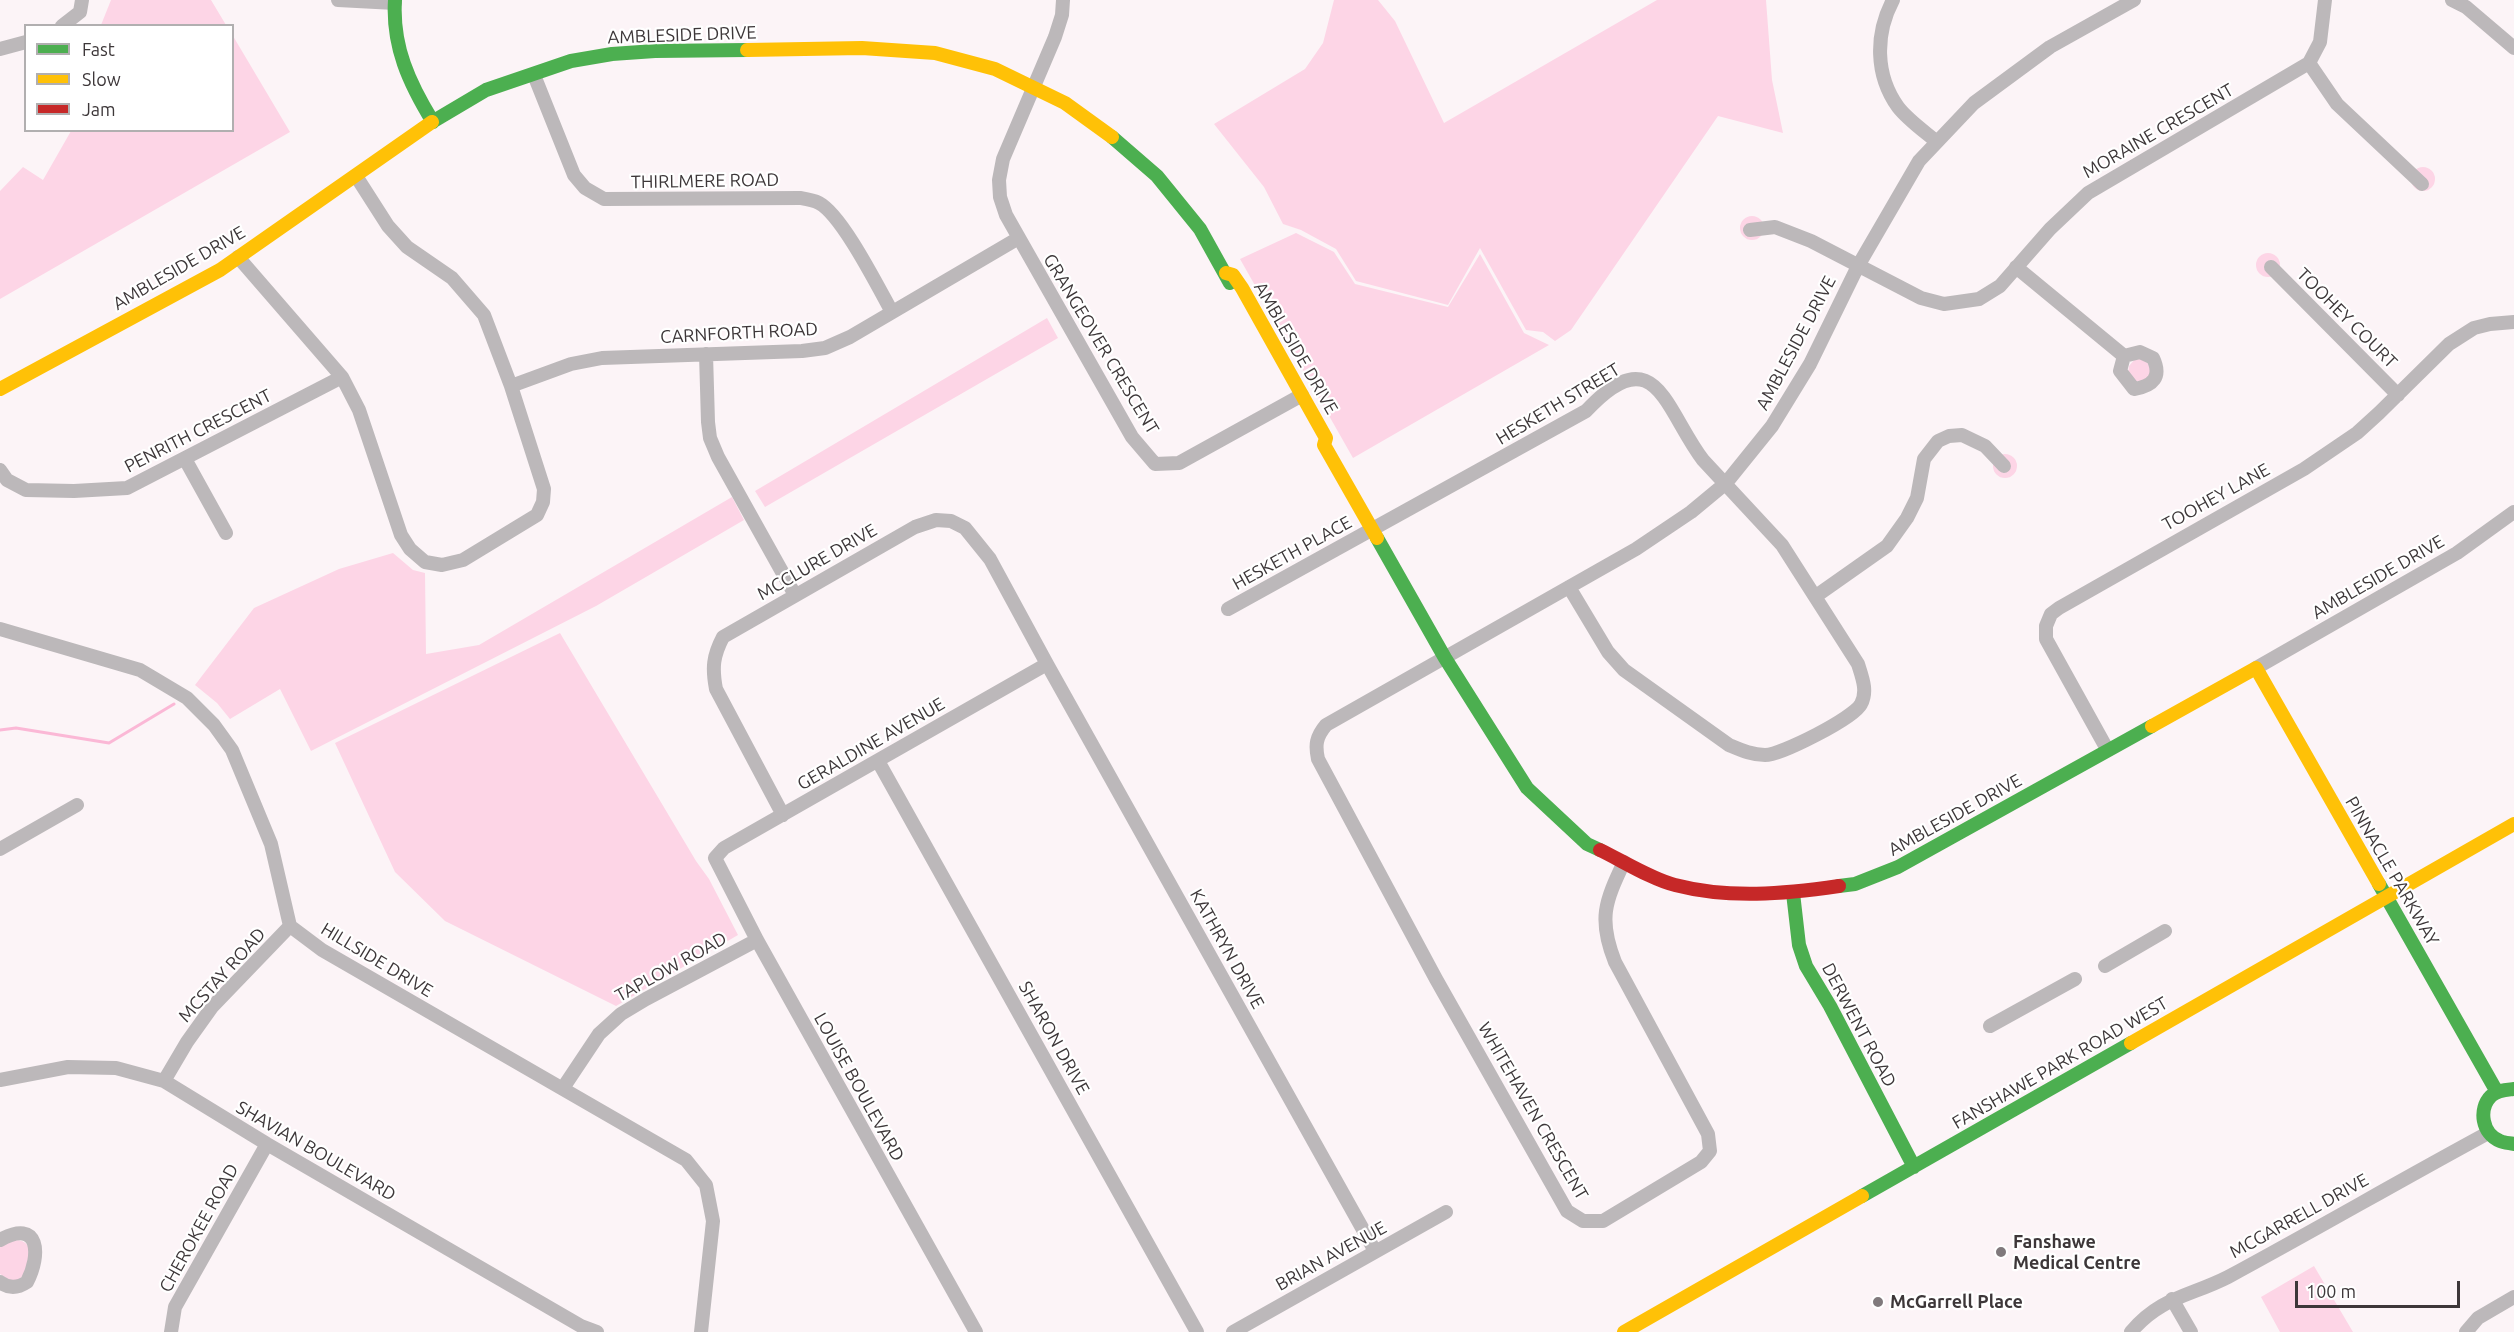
<!DOCTYPE html>
<style>
body{margin:0}
#map{position:relative;width:2514px;height:1332px;overflow:hidden;background:#fcf4f7;font-family:Ubuntu,sans-serif}
canvas{display:block}
.legend{position:absolute;left:24px;top:24px;width:210px;height:108px;box-sizing:border-box;background:#fff;border:2px solid #b1afb0;margin:0;padding:8px 10px;list-style:none;font-size:18px;color:#3d3739}
.legend li{display:flex;align-items:center;gap:12px;height:30px}
.legend b{width:30px;border:2px solid #b1afb0}
.scale{position:absolute;left:2295px;top:1281px;width:165px;height:27px;box-sizing:border-box;border:3px solid #3d3739;border-top:0;padding-left:8px;font-size:18px;line-height:21px;white-space:nowrap;color:#3d3739;-webkit-text-stroke:4px #fff;paint-order:stroke}
</style>
<div id="map">
<canvas width="2514" height="1332"></canvas>
<ul class="legend">
<li><b style="height:8px;background:#4caf50"></b>Fast</li>
<li><b style="height:8px;background:#ffc107"></b>Slow</li>
<li><b style="height:8px;background:#c62828"></b>Jam</li>
</ul>
<div class="scale">100 m</div>
</div>
<script>
const ctx = document.querySelector('canvas').getContext('2d');
ctx.lineJoin = 'round';
function fill(path, color) {
  ctx.fillStyle = color;
  ctx.fill(path, 'evenodd');
}
function stroke(path, color, width, dash) {
  ctx.strokeStyle = color;
  ctx.lineWidth = width;
  ctx.lineCap = dash ? 'butt' : 'round';
  ctx.setLineDash(dash || []);
  ctx.stroke(path);
}
function drawText(font, color, halo, rows, align = 'center') {
  ctx.font = font + ' Ubuntu,sans-serif';
  ctx.lineWidth = 4.5;
  ctx.setLineDash([]);
  ctx.textBaseline = 'middle';
  ctx.strokeStyle = halo;
  ctx.fillStyle = color;
  for (const [text, x, y, turn = 0] of rows) {
    ctx.save();
    ctx.translate(x, y);
    ctx.rotate((+turn || 0) * Math.PI / 180);
    ctx.textAlign = isNaN(turn) ? turn : align;
    if (halo) ctx.strokeText(text, 0, 0);
    ctx.fillText(text, 0, 0);
    ctx.restore();
  }
}
const green = new Path2D(`
 M 111,0 L 211,0 L 226,25 L 101,25 Z
 M 1334,0 L 1378,0 L 1395,21 L 1444,123 L 1657,0 L 1766,0 L 1772,80 L 1783,133 L 1718,116 L 1571,330 L 1555,341 L 1543,332 L 1526,330 L 1480,248 L 1448,305 L 1356,281 L 1336,249 L 1301,230 L 1283,224 L 1264,187 L 1214,124 L 1305,69 L 1323,43 Z
 M 233,36 L 290,132 L 0,299 L 0,191 L 23,167 L 43,180 L 71,131 L 232,130 Z
 M2411 179a12 12 0 1 1 24 0a12 12 0 1 1-24 0Z
 M1740 228a12 12 0 1 1 24 0a12 12 0 1 1-24 0Z
 M 1296,233 L 1334,252 L 1355,284 L 1448,307 L 1480,254 L 1524,333 L 1549,345 L 1353,458 L 1240,259 Z
 M2256 265a12 12 0 1 1 24 0a12 12 0 1 1-24 0Z
 M 1047,318 L 1058,338 L 765,507 L 755,491 Z
 M 2146,358 L 2152,375 L 2145,382 L 2134,381 L 2128,374 L 2129,366 L 2135,359 Z
 M1993 466a12 12 0 1 1 24 0a12 12 0 1 1-24 0Z
 M 732,497 L 744,520 L 596,606 L 311,751 L 280,689 L 230,719 L 217,703 L 195,685 L 254,608 L 339,569 L 393,553 L 413,570 L 425,573 L 426,654 L 479,645 Z
 M 560,633 L 696,861 L 709,879 L 738,935 L 616,1006 L 445,921 L 395,872 L 335,743 Z
 M 11,1240 C 23,1240 26,1241 31,1252 C 27,1267 27,1278 12,1282 L 0,1274 L 0,1247 Z
 M 2314,1266 L 2353,1332 L 2280,1332 L 2261,1297 Z`);
const stream = new Path2D(`
 M 0,730 L 16,728 L 109,743 L 174,704`);
const street = new Path2D(`
 M 338,0 L 395,3
 M 1063,0 L 1062,15 L 1055,37 L 1003,159 L 999,180 L 1000,197 L 1006,215 L 1132,437 L 1155,464 L 1179,463 L 1302,395
 M 1893,0 C 1875,34 1875,75 1898,107 C 1908,120 1924,131 1937,142
 M 2452,0 L 2466,7 L 2514,48
 M 62,26 L 80,12 L 82,0
 M 0,49 L 26,42
 M 2309,63 L 2337,104 L 2422,184
 M 534,75 L 574,175 L 585,188 L 604,199 L 800,198 C 806,199 813,200 819,203 C 842,215 878,287 892,312
 M 1750,230 L 1775,227 L 1811,241 L 1921,298 L 1944,304 L 1979,299 L 2000,286 L 2050,229 L 2088,193 L 2309,63 L 2320,42 L 2325,0
 M 238,257 L 342,377 L 359,410 L 401,535 L 410,549 L 425,562 L 442,565 L 463,560 L 537,515 L 543,502 L 544,489 L 511,386 L 484,315 L 452,278 L 407,247 L 388,226 L 356,176
 M 2016,267 L 2124,356 L 2120,371 L 2134,389 C 2153,386 2162,377 2153,358 L 2140,352 L 2124,356
 M 2271,267 L 2398,395
 M 706,354 L 708,422 L 710,438 L 718,457 L 795,595
 M 511,386 L 571,364 L 602,358 L 802,351 L 825,348 L 850,337 L 1017,239
 M 185,459 L 226,533
 M 0,470 L 7,480 L 26,490 L 74,491 L 127,488 L 342,377
 M 1816,596 L 1887,546 L 1907,518 L 1917,498 L 1924,459 L 1938,441 L 1949,436 L 1962,435 L 1985,446 L 2004,466
 M 1228,609 L 1586,411 C 1656,336 1665,410 1703,460 L 1782,545 L 1858,664 C 1862,677 1868,691 1861,704 C 1854,718 1781,755 1765,755 C 1752,755 1741,750 1729,745 L 1624,670 L 1608,652 L 1569,587
 M 0,629 L 140,670 L 187,698 L 214,725 L 232,750 L 271,844 L 290,926 L 322,950 L 686,1160 L 706,1185 L 713,1221 L 701,1332
 M 2256,668 L 2457,553 L 2514,512
 M 2107,749 L 2046,639 L 2046,626 L 2051,614 L 2059,608 L 2304,469 L 2357,433 L 2379,413 L 2449,344 L 2474,328 L 2490,324 L 2514,322
 M 878,761 L 1197,1332
 M 783,815 L 716,689 C 712,668 713,656 723,637 L 915,527 L 936,520 L 951,521 L 965,528 L 990,559 L 1047,664 L 1375,1251
 M 0,849 L 77,805
 M 1624,862 C 1605,902 1598,919 1615,962 L 1708,1134 L 1710,1151 L 1701,1162 L 1603,1221 L 1583,1221 L 1567,1211 L 1436,979 L 1318,759 C 1315,745 1316,737 1326,725 L 1636,549 L 1691,512 L 1726,483 L 1772,426 L 1810,364 L 1858,266 L 1919,161 L 1974,103 L 2050,47 L 2134,0
 M 2105,966 L 2165,931
 M 1990,1026 L 2075,979
 M 0,1080 L 68,1067 L 116,1068 L 164,1081 L 267,1144 L 581,1326 L 597,1332
 M 164,1081 L 187,1042 L 212,1007 L 290,926
 M 563,1088 L 599,1034 L 621,1014 L 646,999 L 757,940
 M 0,1240 C 40,1218 41,1255 27,1282 C 18,1288 9,1289 0,1282
 M 2172,1299 L 2191,1332
 M 171,1332 L 175,1307 L 267,1144
 M 976,1332 L 757,940 L 715,858 L 724,848 L 1047,664
 M 1233,1332 L 1446,1212
 M 2131,1332 C 2160,1297 2191,1296 2228,1277 C 2315,1230 2401,1180 2488,1133
 M 2466,1332 L 2478,1318 L 2514,1297`);
const fast = new Path2D(`
 M 395,0 C 392,46 409,83 433,122
 M 432,122 L 486,90 L 571,61 L 612,54 L 655,51 L 747,50
 M 1112,137 L 1157,176 L 1200,229 L 1230,283
 M 1377,538 L 1445,658 L 1527,788 L 1587,844 L 1600,850
 M 2379,884 L 2497,1092
 M 1839,886 L 1855,884 L 1898,867 L 2152,726
 M 1793,893 L 1799,945 L 1806,966 L 1830,1006 L 1914,1167
 M 2514,1089 C 2506,1090 2498,1090 2491,1096 C 2478,1109 2482,1134 2500,1141 C 2504,1143 2510,1143 2514,1144
 M 1862,1196 L 2131,1043`);
const slow = new Path2D(`
 M 747,50 L 862,48 L 935,53 L 995,69 L 1065,103 L 1112,137
 M 1226,273 L 1233,275 L 1242,288 L 1326,438 L 1324,445 L 1377,538
 M 0,389 L 220,270 L 432,122
 M 2152,726 L 2256,668 L 2379,884
 M 2131,1043 L 2514,824
 M 1624,1332 L 1862,1196`);
const jam = new Path2D(`
 M 1600,850 C 1621,860 1653,880 1675,885 C 1729,899 1784,894 1839,886`);
const markers = [
 [2001,1252,6,"#80797c"],
 [1878,1302,6,"#80797c"]
];
const streetNames = [
 ["AMBLESIDE DRIVE",682,35,-2],
 ["MORAINE CRESCENT",2158,131,-30],
 ["THIRLMERE ROAD",705,181,-1],
 ["AMBLESIDE DRIVE",179,268,-30],
 ["TOOHEY COURT",2347,318,45],
 ["CARNFORTH ROAD",739,333,-3],
 ["AMBLESIDE DRIVE",1796,343,-62],
 ["GRANGEOVER CRESCENT",1101,344,59],
 ["AMBLESIDE DRIVE",1296,348,60],
 ["HESKETH STREET",1558,404,-31],
 ["PENRITH CRESCENT",198,431,-27],
 ["TOOHEY LANE",2216,497,-29],
 ["HESKETH PLACE",1292,553,-29],
 ["MCCLURE DRIVE",817,562,-30],
 ["AMBLESIDE DRIVE",2378,577,-30],
 ["GERALDINE AVENUE",871,744,-30],
 ["AMBLESIDE DRIVE",1955,815,-29],
 ["PINNACLE PARKWAY",2392,871,60],
 ["KATHRYN DRIVE",1227,949,61],
 ["HILLSIDE DRIVE",377,960,31],
 ["TAPLOW ROAD",671,967,-29],
 ["MCSTAY ROAD",222,975,-48],
 ["DERWENT ROAD",1859,1025,62],
 ["SHARON DRIVE",1054,1038,61],
 ["FANSHAWE PARK ROAD WEST",2060,1063,-30],
 ["LOUISE BOULEVARD",859,1087,61],
 ["WHITEHAVEN CRESCENT",1533,1111,60],
 ["SHAVIAN BOULEVARD",316,1151,30],
 ["MCGARRELL DRIVE",2299,1216,-29],
 ["CHEROKEE ROAD",199,1228,-61],
 ["BRIAN AVENUE",1331,1256,-29]
];
const poiNames = [
 ["Fanshawe",2013,1242],
 ["Medical Centre",2013,1263],
 ["McGarrell Place",1890,1302]
];
fill(green, '#fdd5e6');
stroke(stream, '#fbb8d6', 3);
stroke(street, '#bcb8ba', 14);
stroke(fast, '#4caf50', 14);
stroke(slow, '#ffc107', 14);
stroke(jam, '#c62828', 14);
for (const [x, y, r, color] of markers) {
  const dot = new Path2D();
  dot.arc(x, y, r, 0, 2 * Math.PI);
  ctx.fillStyle = color;
  ctx.fill(dot);
  stroke(dot, '#fff', 2);
}
drawText('18px', '#3d3739', '#fff', streetNames);
drawText('bold 18px', '#3d3739', '#fff', poiNames, 'left');
</script>
